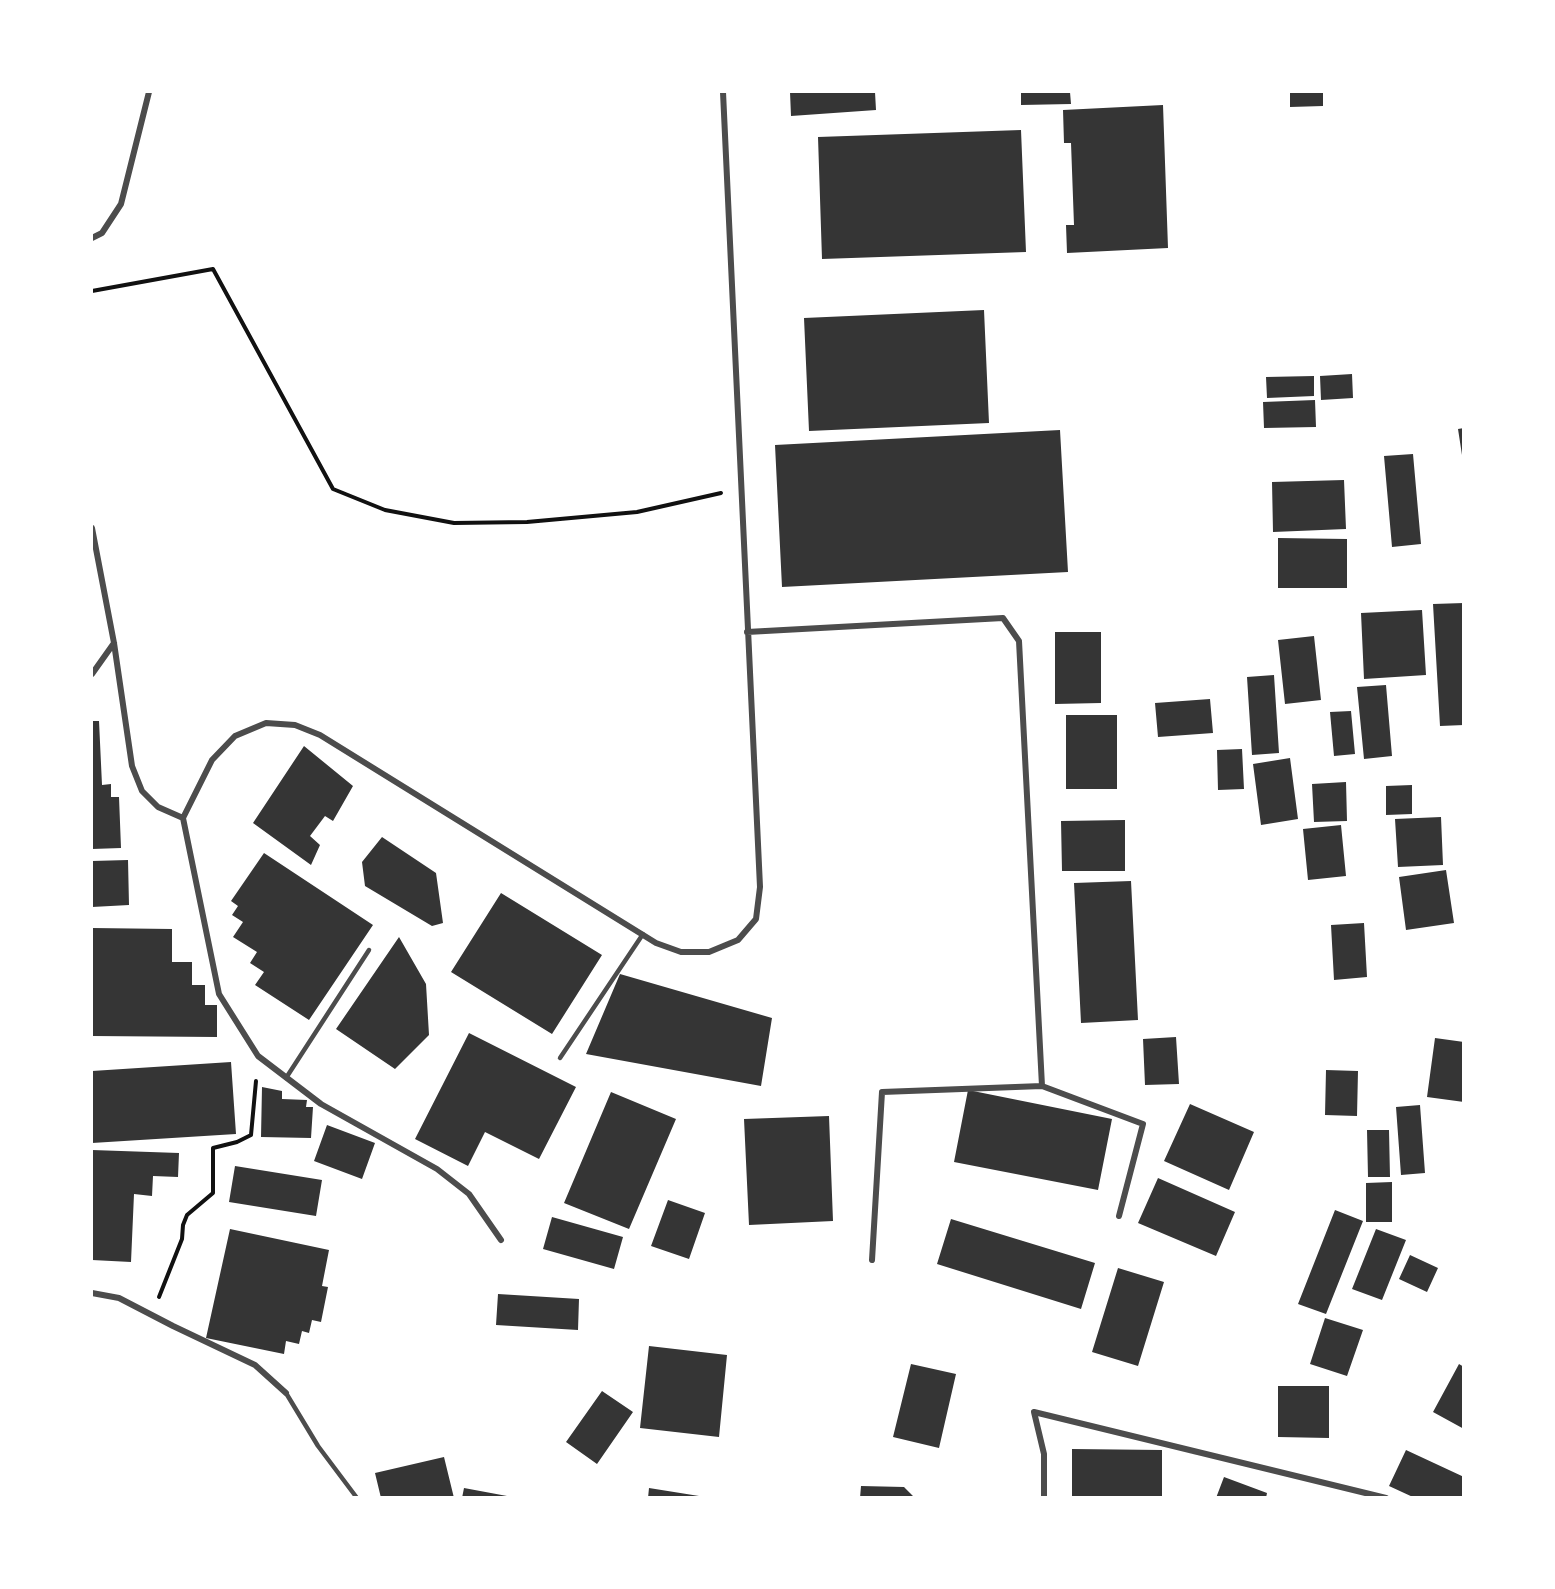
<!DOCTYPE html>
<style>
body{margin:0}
#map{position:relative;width:1555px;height:1589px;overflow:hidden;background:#fff;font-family:Mulish,sans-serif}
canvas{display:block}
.frame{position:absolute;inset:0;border:93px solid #fff;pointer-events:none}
</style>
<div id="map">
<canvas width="1555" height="1589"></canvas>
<div class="frame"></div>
</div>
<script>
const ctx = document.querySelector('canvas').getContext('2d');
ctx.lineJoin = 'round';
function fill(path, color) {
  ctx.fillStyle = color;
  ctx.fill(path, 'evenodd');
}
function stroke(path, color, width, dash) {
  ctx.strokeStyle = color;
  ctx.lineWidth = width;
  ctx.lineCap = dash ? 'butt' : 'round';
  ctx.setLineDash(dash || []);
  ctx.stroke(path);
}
const building = new Path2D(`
 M 790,92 L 875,92 L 876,110 L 791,116 Z
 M 1021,92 L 1070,92 L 1071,104 L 1021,105 Z
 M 1290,92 L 1323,92 L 1323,106 L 1290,107 Z
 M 1163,105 L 1168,248 L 1067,253 L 1066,225 L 1074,225 L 1071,143 L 1064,143 L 1063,110 Z
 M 1021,130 L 1026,252 L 822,259 L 818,137 Z
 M 984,310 L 989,423 L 809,431 L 804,318 Z
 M 1352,374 L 1353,398 L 1321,400 L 1320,376 Z
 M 1314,376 L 1314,396 L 1267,398 L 1266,377 Z
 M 1315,400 L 1316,427 L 1264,428 L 1263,402 Z
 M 1464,428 L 1464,455 L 1462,455 L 1458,429 Z
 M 1060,430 L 1068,572 L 782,587 L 775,445 Z
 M 1413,454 L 1421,544 L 1392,547 L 1384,456 Z
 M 1344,480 L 1346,529 L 1273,532 L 1272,482 Z
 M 1278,538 L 1347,539 L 1347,588 L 1278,588 Z
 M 1464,603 L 1464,725 L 1440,726 L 1433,604 Z
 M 1422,610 L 1426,675 L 1364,679 L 1361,613 Z
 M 1055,632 L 1101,632 L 1101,703 L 1055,704 Z
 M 1314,636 L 1321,700 L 1285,704 L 1278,640 Z
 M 1274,675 L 1279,753 L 1252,755 L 1247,677 Z
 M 1386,685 L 1392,756 L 1364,759 L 1357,687 Z
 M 1210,699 L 1213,733 L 1158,737 L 1155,703 Z
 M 1351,711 L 1355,754 L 1334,756 L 1330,712 Z
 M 1066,715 L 1117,715 L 1117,789 L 1066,789 Z
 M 92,721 L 99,721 L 102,785 L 111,784 L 111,797 L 119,797 L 121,848 L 92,849 Z
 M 304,746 L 353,786 L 333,821 L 325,816 L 310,836 L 320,845 L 311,865 L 253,823 Z
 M 1242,749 L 1244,789 L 1218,790 L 1217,750 Z
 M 1290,758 L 1298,819 L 1261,825 L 1253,764 Z
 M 1346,782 L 1347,821 L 1314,822 L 1312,784 Z
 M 1412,785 L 1412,814 L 1386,815 L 1386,786 Z
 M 1441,817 L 1443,865 L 1398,867 L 1395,819 Z
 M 1125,820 L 1125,871 L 1062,871 L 1061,821 Z
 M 1341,825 L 1346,876 L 1308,880 L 1303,829 Z
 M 382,837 L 436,873 L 443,923 L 432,926 L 365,886 L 362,862 Z
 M 264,853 L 373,925 L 309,1020 L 255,985 L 264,972 L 250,963 L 257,952 L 233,937 L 243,922 L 232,915 L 238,906 L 231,901 Z
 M 128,860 L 129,905 L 92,907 L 92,861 Z
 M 1446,870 L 1454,923 L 1406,930 L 1399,877 Z
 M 1131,881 L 1138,1020 L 1081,1023 L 1074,883 Z
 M 501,893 L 602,955 L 552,1034 L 451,972 Z
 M 1364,923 L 1367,977 L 1334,980 L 1331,925 Z
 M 92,928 L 172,929 L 172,962 L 192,962 L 192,985 L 205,985 L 205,1005 L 217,1005 L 217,1037 L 92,1036 Z
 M 399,937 L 426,984 L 429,1035 L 395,1069 L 336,1029 Z
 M 620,974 L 772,1018 L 761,1086 L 586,1054 Z
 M 469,1033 L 576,1087 L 539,1159 L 485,1132 L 468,1166 L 415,1139 Z
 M 1176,1037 L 1179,1084 L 1145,1085 L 1143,1039 Z
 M 1435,1038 L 1464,1042 L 1464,1102 L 1427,1097 Z
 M 231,1062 L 236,1134 L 92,1143 L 92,1071 Z
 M 1326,1070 L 1358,1071 L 1357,1116 L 1325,1115 Z
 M 262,1087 L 282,1091 L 282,1099 L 307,1100 L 306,1107 L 313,1107 L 311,1138 L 261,1137 Z
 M 968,1090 L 1112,1119 L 1098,1190 L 954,1162 Z
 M 611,1092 L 676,1119 L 629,1229 L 564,1203 Z
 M 1190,1104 L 1254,1132 L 1229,1190 L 1164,1161 Z
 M 1420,1105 L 1425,1173 L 1401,1175 L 1396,1107 Z
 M 829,1116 L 833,1221 L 749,1225 L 744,1119 Z
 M 327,1125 L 375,1143 L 362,1179 L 314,1161 Z
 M 1367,1130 L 1389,1130 L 1390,1177 L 1368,1177 Z
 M 92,1150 L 179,1153 L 178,1177 L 153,1176 L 152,1196 L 134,1194 L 131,1262 L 92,1260 Z
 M 235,1166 L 322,1180 L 316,1216 L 229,1202 Z
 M 1158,1178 L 1235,1212 L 1216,1256 L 1138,1223 Z
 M 1392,1182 L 1392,1222 L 1366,1222 L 1366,1183 Z
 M 668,1200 L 705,1213 L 689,1259 L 651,1246 Z
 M 1335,1210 L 1363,1221 L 1326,1314 L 1298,1304 Z
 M 552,1217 L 623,1237 L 614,1269 L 543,1249 Z
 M 951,1219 L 1095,1263 L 1081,1309 L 937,1264 Z
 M 230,1229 L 329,1250 L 322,1286 L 328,1287 L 321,1322 L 312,1320 L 309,1333 L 302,1331 L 299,1344 L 286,1341 L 284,1354 L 206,1338 Z
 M 1376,1229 L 1406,1240 L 1382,1300 L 1352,1289 Z
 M 1410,1255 L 1438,1268 L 1427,1292 L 1399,1279 Z
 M 1118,1268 L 1164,1282 L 1138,1366 L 1092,1352 Z
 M 498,1294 L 579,1299 L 578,1330 L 496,1325 Z
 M 1325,1318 L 1363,1330 L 1347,1376 L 1310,1364 Z
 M 649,1346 L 727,1355 L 719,1437 L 640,1428 Z
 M 911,1364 L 956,1374 L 939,1448 L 893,1437 Z
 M 1459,1364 L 1464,1367 L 1464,1429 L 1433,1412 Z
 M 1278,1386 L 1329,1386 L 1329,1438 L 1278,1437 Z
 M 602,1391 L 633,1412 L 597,1464 L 566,1442 Z
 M 1072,1449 L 1162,1450 L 1162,1498 L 1072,1498 Z
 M 1406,1450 L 1464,1477 L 1464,1493 L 1462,1498 L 1415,1498 L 1389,1486 Z
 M 444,1457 L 454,1498 L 381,1498 L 375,1473 Z
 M 1224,1477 L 1267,1493 L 1266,1498 L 1216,1498 Z
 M 861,1486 L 904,1487 L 915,1498 L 860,1498 Z
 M 464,1488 L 507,1496 L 507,1498 L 462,1498 Z
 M 649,1488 L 699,1496 L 699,1498 L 648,1498 Z`);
const path = new Path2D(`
 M 92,291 L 213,269 L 333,489 L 385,510 L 454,523 L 527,522 L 637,512 L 721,493
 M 159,1297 L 182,1239 L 183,1225 L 187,1215 L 213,1193 L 213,1148 L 237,1142 L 251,1135 L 256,1081`);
const service = new Path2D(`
 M 560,1058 L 643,934
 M 286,1078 L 369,950
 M 286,1393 L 318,1446 L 357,1498`);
const minor = new Path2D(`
 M 92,238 L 102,233 L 121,204 L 149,92
 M 92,528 L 114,643 L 132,766 L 142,791 L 158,807 L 183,818
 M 747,632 L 1003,618 L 1019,641 L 1042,1086
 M 92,674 L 114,643
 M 501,1240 L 469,1194 L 437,1169 L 321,1104 L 258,1056 L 219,994 L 183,818 L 212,760 L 235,736 L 266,723 L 295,725 L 320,735 L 656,943 L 681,952 L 709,952 L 738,940 L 756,919 L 760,887 L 723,92
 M 872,1260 L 882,1092 L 1042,1086 L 1143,1124 L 1119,1216
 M 92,1293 L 119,1298 L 173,1326 L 255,1365 L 286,1393
 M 1044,1498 L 1044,1454 L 1034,1412 L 1386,1498`);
fill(building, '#353535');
stroke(path, '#111', 4);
stroke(service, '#4c4c4c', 4.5);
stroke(minor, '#4c4c4c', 6);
</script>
